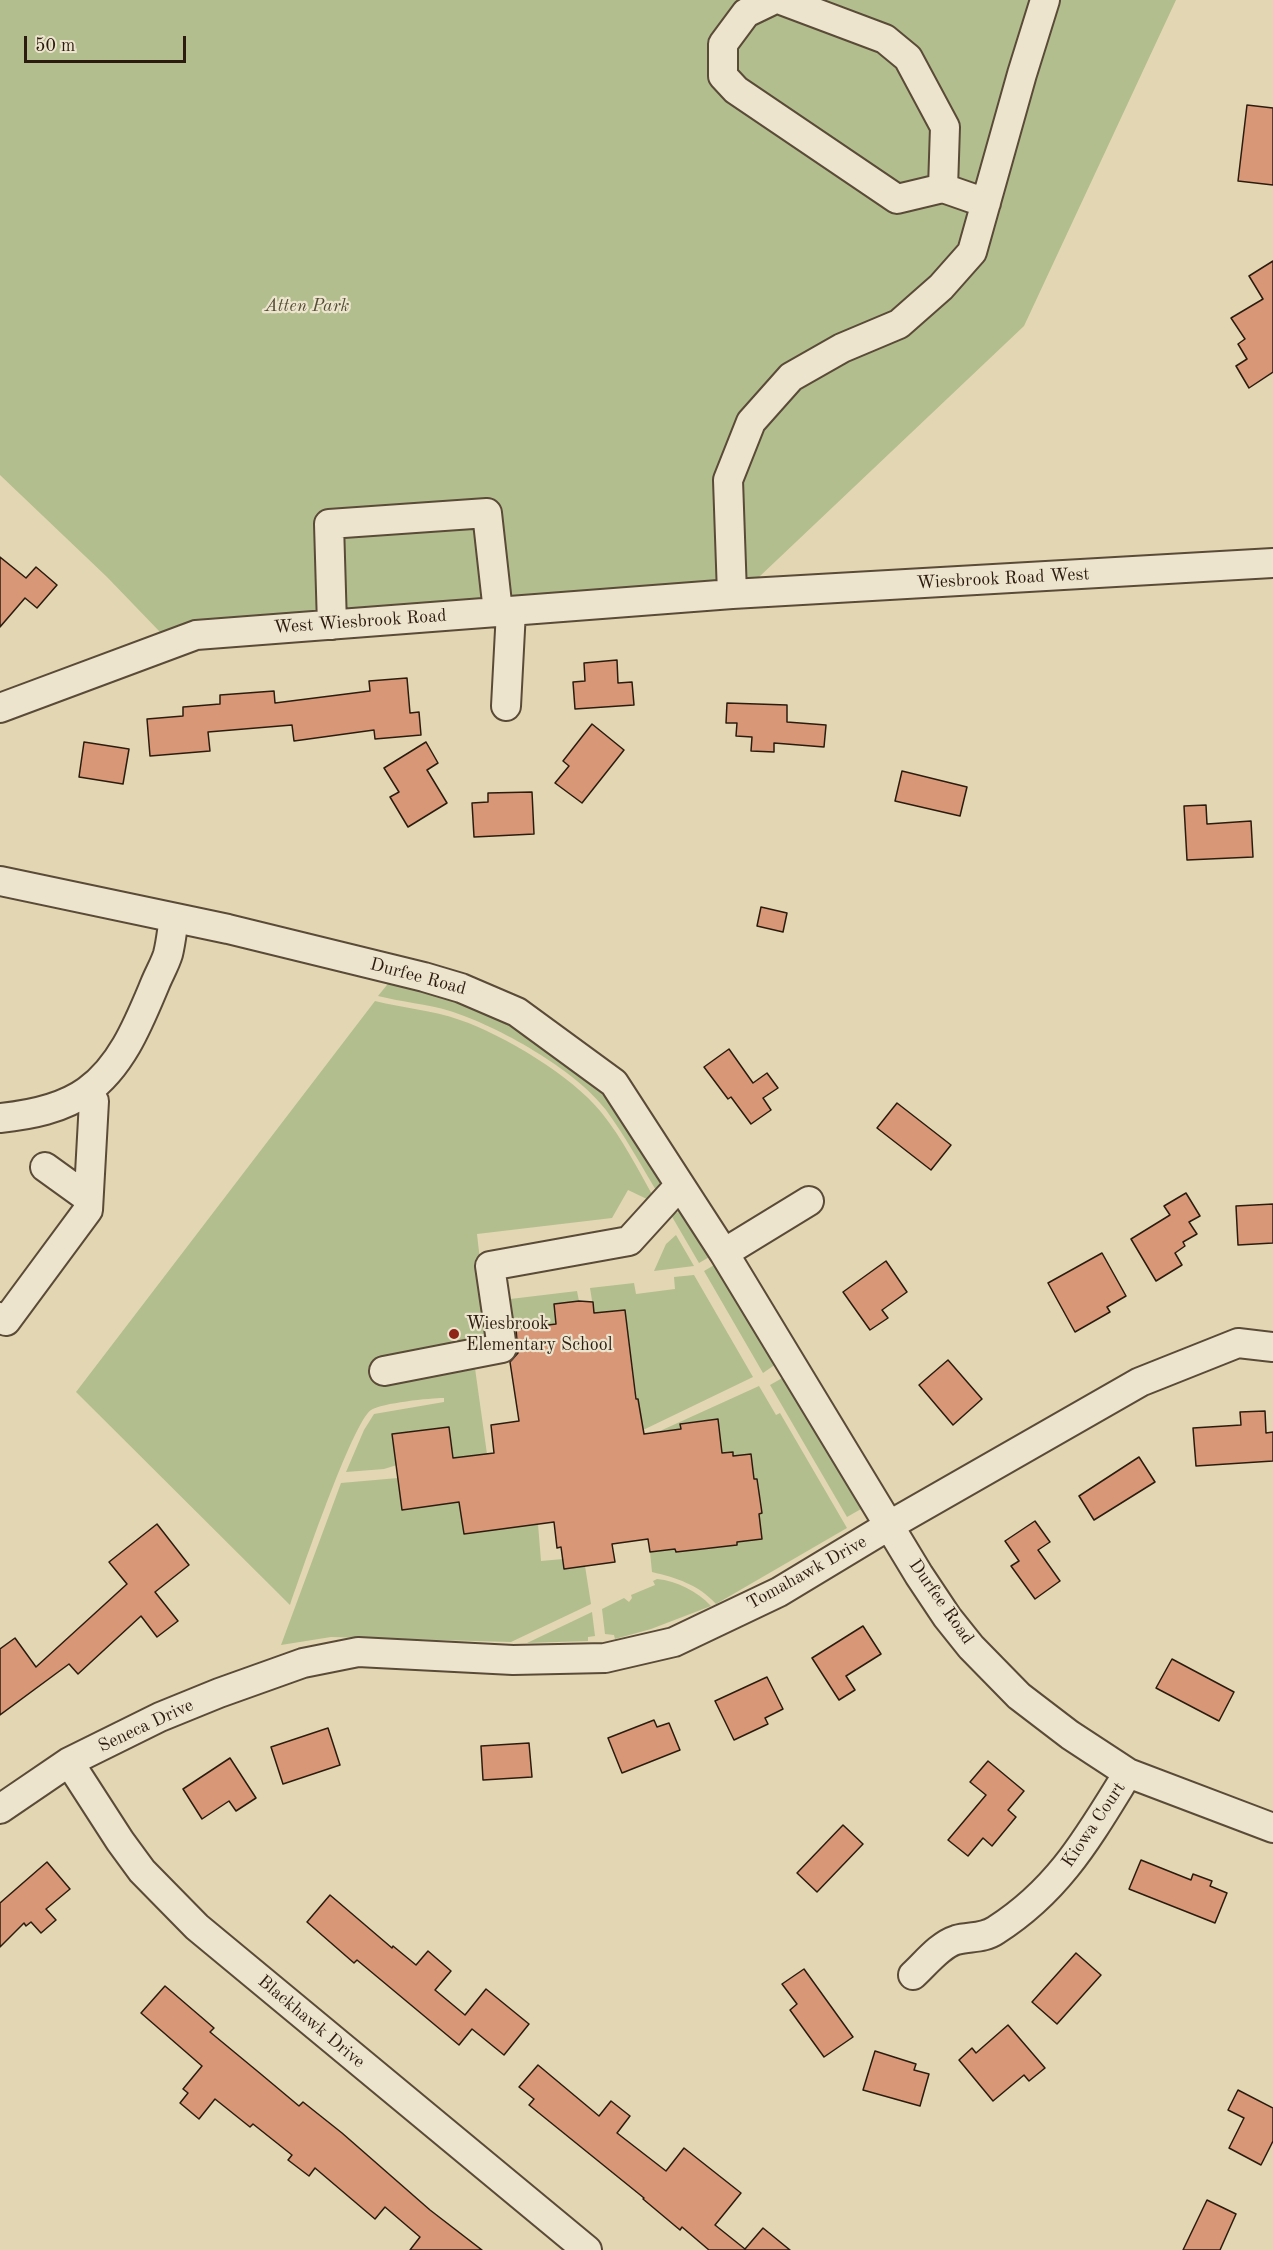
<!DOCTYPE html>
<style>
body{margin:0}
#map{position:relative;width:1273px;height:2250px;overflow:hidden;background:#e3d6b2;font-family:"Old Standard TT",serif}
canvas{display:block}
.scale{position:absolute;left:24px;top:36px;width:162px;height:27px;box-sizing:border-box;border:3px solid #2c1c0f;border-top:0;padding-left:8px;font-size:18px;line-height:21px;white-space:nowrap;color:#2c1c0f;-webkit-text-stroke:4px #ede4cd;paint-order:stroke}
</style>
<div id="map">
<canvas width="1273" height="2250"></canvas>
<div class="scale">50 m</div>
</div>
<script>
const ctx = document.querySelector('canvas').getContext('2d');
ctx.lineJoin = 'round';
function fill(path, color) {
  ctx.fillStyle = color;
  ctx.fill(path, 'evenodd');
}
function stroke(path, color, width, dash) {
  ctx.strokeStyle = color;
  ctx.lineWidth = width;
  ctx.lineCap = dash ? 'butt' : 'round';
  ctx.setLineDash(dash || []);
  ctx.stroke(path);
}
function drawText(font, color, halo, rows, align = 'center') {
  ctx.font = font + ' "Old Standard TT",serif';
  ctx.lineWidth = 4.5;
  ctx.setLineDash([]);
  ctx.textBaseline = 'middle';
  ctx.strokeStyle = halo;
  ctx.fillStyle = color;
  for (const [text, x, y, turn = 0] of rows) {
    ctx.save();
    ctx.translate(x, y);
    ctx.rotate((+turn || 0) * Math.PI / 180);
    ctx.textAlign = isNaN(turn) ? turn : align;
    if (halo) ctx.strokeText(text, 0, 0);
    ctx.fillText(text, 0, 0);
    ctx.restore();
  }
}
const green = new Path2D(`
 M 0,0 L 1176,0 L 1024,326 L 759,577 L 273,617 L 160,632 L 107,577 L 0,475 Z
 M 391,980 L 422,988 L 500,1018 L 530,1034 L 608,1092 L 664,1176 L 657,1192 C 641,1165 625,1136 606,1110 C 576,1070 498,1026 450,1011 C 427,1004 402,1002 378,996 Z
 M 375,1001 C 403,1008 432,1010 460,1020 C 504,1035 572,1076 601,1112 C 622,1138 638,1169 654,1198 L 649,1200 L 628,1190 L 612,1218 L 477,1234 L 490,1350 L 473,1354 L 487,1454 L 453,1458 L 449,1427 L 393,1434 L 397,1465 L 384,1469 L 346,1472 L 364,1430 L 374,1414 L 444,1402 L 444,1398 C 430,1398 382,1403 371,1410 C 352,1423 301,1574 290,1605 L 76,1392 Z
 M 681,1211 L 711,1256 L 699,1263 L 671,1215 Z
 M 676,1235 L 694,1266 L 654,1271 L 666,1244 Z
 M 716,1264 L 776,1364 L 763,1373 L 704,1271 Z
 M 694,1275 L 753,1377 L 641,1431 L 625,1310 L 594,1313 L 590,1288 L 634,1283 L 636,1294 L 675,1289 L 674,1277 Z
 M 577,1291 L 579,1301 L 554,1304 L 556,1324 L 509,1329 L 502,1300 Z
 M 784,1377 L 860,1505 L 861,1509 L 847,1517 L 770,1385 Z
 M 759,1386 L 776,1415 L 780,1413 L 847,1528 L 716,1604 C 699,1585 677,1578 652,1572 L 650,1552 L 675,1549 L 676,1552 L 737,1545 L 737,1542 L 759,1514 L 762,1513 L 757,1479 L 754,1479 L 733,1456 L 733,1452 L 722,1453 L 718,1419 L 680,1423 L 681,1429 L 660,1431 Z
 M 398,1478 L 459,1502 L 464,1534 L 538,1524 L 541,1561 L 563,1559 L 564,1569 L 585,1566 L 591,1604 L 511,1642 L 331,1637 L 281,1645 L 341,1483 Z
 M 657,1579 C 677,1581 697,1591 711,1606 L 651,1629 L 615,1639 L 614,1635 L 605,1634 L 602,1609 L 624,1598 L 629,1602 L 632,1598 L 631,1595 L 655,1585 L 653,1581 Z
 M 592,1612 L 595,1636 L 588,1637 L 588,1641 L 527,1643 Z`);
const building = new Path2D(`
 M 1247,105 L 1273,108 L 1273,185 L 1238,181 Z
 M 1273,261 L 1273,372 L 1249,388 L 1236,366 L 1247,359 L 1238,344 L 1245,339 L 1231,318 L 1263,299 L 1249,276 Z
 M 0,557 L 26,578 L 36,567 L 57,585 L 37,608 L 25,598 L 0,627 Z
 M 617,660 L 618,683 L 632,682 L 634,705 L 575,709 L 573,682 L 585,681 L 584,663 Z
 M 407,678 L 410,713 L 419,712 L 421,735 L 375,739 L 374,730 L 294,741 L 292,725 L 208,732 L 210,751 L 150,756 L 147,719 L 183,716 L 183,707 L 220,704 L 220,695 L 274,691 L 275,703 L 370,691 L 369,681 Z
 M 727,703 L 787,705 L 787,722 L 826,725 L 824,747 L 774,743 L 774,752 L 751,751 L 752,737 L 736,736 L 737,723 L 726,723 Z
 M 592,724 L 624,750 L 582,803 L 555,783 L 569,766 L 563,761 Z
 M 84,742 L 129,749 L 123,784 L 79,777 Z
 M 426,742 L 438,763 L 427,770 L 447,803 L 408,827 L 390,797 L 399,792 L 384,768 Z
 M 902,771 L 967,787 L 960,816 L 895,801 Z
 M 532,792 L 534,834 L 474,837 L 472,803 L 488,802 L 488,793 Z
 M 1206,805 L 1207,824 L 1251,821 L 1253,857 L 1187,860 L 1184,806 Z
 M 761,907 L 787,913 L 783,932 L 757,926 Z
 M 729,1049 L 753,1083 L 767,1073 L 778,1088 L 763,1098 L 771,1110 L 751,1124 L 731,1097 L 728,1099 L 704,1067 Z
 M 897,1103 L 951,1145 L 931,1170 L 877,1128 Z
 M 1186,1193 L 1200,1216 L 1189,1222 L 1197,1234 L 1183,1242 L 1185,1246 L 1175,1253 L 1182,1265 L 1156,1281 L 1131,1239 L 1170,1215 L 1164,1206 Z
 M 1273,1204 L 1273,1243 L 1238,1245 L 1236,1206 Z
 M 1102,1253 L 1126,1296 L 1107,1307 L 1110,1312 L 1075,1332 L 1048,1283 Z
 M 886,1261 L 907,1292 L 882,1310 L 888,1318 L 870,1330 L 843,1292 Z
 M 579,1301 L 593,1302 L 594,1313 L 625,1310 L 636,1399 L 638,1399 L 644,1434 L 681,1429 L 680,1424 L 718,1419 L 722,1453 L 733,1452 L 733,1456 L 751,1454 L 754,1479 L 757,1479 L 762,1513 L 759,1514 L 762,1539 L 737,1542 L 737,1545 L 676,1552 L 675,1549 L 650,1552 L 648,1539 L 612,1544 L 615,1562 L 564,1569 L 561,1547 L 557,1548 L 554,1522 L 464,1534 L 459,1502 L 402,1510 L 392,1434 L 449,1427 L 453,1458 L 494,1453 L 491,1425 L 519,1421 L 510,1362 L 518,1353 L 516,1329 L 556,1324 L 554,1304 Z
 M 948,1360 L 982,1399 L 953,1425 L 919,1385 Z
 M 1265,1411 L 1266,1433 L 1273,1432 L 1273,1461 L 1196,1466 L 1193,1428 L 1241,1425 L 1240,1412 Z
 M 1139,1457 L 1155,1482 L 1094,1520 L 1079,1496 Z
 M 1035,1521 L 1050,1542 L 1038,1550 L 1060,1581 L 1035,1599 L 1011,1566 L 1019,1561 L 1005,1541 Z
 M 157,1524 L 189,1565 L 155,1592 L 178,1621 L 157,1637 L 141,1616 L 78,1674 L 69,1664 L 0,1715 L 0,1649 L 15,1638 L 36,1667 L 127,1584 L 109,1562 Z
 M 863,1626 L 881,1654 L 846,1676 L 855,1690 L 839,1700 L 812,1658 Z
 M 1172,1659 L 1234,1692 L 1219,1721 L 1156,1688 Z
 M 767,1677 L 783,1709 L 765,1718 L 768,1724 L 734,1740 L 715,1701 Z
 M 654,1720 L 657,1727 L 669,1723 L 680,1750 L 622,1773 L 608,1738 Z
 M 328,1728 L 340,1765 L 283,1784 L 271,1747 Z
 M 529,1743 L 532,1777 L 483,1780 L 481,1746 Z
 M 230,1758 L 256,1798 L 236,1811 L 229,1801 L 202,1819 L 183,1789 Z
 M 988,1761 L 1024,1791 L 1008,1810 L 1016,1817 L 992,1846 L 983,1838 L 968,1856 L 948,1840 L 986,1795 L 970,1782 Z
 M 843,1825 L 863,1844 L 817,1892 L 797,1873 Z
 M 1141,1860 L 1191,1880 L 1193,1874 L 1212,1881 L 1210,1886 L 1227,1893 L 1215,1923 L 1129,1889 Z
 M 47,1862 L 70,1889 L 46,1909 L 56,1920 L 41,1933 L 31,1922 L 26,1926 L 24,1923 L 0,1947 L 0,1903 Z
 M 330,1895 L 392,1948 L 393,1946 L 416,1965 L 428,1951 L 451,1971 L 435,1990 L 465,2015 L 486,1989 L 529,2024 L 504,2055 L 472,2029 L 459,2045 L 357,1960 L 354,1963 L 307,1922 Z
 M 1076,1953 L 1101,1975 L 1057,2024 L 1032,2002 Z
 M 804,1969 L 853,2037 L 824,2057 L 790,2010 L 797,2004 L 782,1984 Z
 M 165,1986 L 214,2028 L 210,2032 L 262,2075 L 299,2106 L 303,2102 L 342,2133 L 430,2210 L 482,2250 L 410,2250 L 420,2237 L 385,2207 L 375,2219 L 315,2168 L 309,2176 L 288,2160 L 292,2155 L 253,2124 L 250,2127 L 215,2099 L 199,2119 L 180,2103 L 188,2093 L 183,2089 L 202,2066 L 141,2013 Z
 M 1008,2025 L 1045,2068 L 1029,2081 L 1024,2075 L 993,2101 L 959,2060 L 972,2048 L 976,2053 Z
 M 875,2051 L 916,2064 L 914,2070 L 929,2074 L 920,2106 L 863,2090 Z
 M 538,2065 L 599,2116 L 611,2101 L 630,2116 L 617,2133 L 666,2171 L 684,2148 L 741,2193 L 715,2225 L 745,2249 L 763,2228 L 790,2250 L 709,2250 L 682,2227 L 680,2230 L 643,2199 L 644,2198 L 529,2105 L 534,2099 L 519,2087 Z
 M 1238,2090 L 1273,2108 L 1273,2141 L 1261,2165 L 1229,2148 L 1244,2118 L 1228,2110 Z
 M 1207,2200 L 1236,2214 L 1220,2250 L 1183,2250 Z`);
const minor = new Path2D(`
 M 773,0 L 746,13 L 723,44 L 723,76 L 736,90 L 897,199 L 943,188 L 986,203
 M 781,0 L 885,39 L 908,58 L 945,127 L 943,188
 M 732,594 L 728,480 L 751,422 L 791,377 L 842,348 L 899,324 L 941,287 L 972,252 L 1022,74 L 1045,0
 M 332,625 L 329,524 L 487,513 L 498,612
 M 506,706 L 511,611
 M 0,708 L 196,635 L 732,594 L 1273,563
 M 0,881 L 228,929 L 424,977 L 461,988 L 517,1012 L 614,1083 L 724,1253 L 919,1575 L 947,1617 L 971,1647 L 1019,1696 L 1070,1735 L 1128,1773 L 1273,1828
 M 0,1118 C 30,1115 62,1109 87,1091 C 122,1066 139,1022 155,984 C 159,974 165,964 168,954 C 171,942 172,930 174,918
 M 45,1167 L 88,1198
 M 724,1253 L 809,1201
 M 0,1317 L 6,1321 L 88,1210 L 94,1101 L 87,1091
 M 384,1371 L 502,1348 L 490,1266 L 629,1241 L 679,1186
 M 69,1762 L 120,1841 L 142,1871 L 197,1927 L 587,2250
 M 0,1809 L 69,1762 L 160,1717 L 219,1693 L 303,1663 L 358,1652 L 513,1660 L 605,1658 L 674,1642 L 779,1592 L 890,1525 L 1140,1382 L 1238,1343 L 1273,1347
 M 913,1975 C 926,1963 940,1945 956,1940 C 970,1936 983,1939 996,1930 C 1060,1889 1089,1836 1128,1773`);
const markers = [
 [454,1334,6,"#8f2418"]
];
const parkNames = [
 ["Atten Park",307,306]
];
const streetNames = [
 ["Wiesbrook Road West",1003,579,-3],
 ["West Wiesbrook Road",360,622,-4],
 ["Durfee Road",418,977,15],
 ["Tomahawk Drive",807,1573,-29],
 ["Durfee Road",941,1602,55],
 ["Seneca Drive",146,1726,-25],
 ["Kiowa Court",1094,1825,-56],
 ["Blackhawk Drive",311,2022,40]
];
const poiNames = [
 ["Wiesbrook",466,1324],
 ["Elementary School",466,1345]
];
fill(green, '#b2be8e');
fill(building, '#d89777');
stroke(building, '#2c1c0f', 1.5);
stroke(minor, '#5a4a38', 32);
stroke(minor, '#ede4cd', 28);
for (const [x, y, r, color] of markers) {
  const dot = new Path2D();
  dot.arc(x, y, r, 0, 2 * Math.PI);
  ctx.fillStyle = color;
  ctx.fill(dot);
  stroke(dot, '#ede4cd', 2);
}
drawText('italic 18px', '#544d35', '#ede4cd', parkNames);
drawText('18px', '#2c1c0f', '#ede4cd', streetNames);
drawText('18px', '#2c1c0f', '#ede4cd', poiNames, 'left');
</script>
